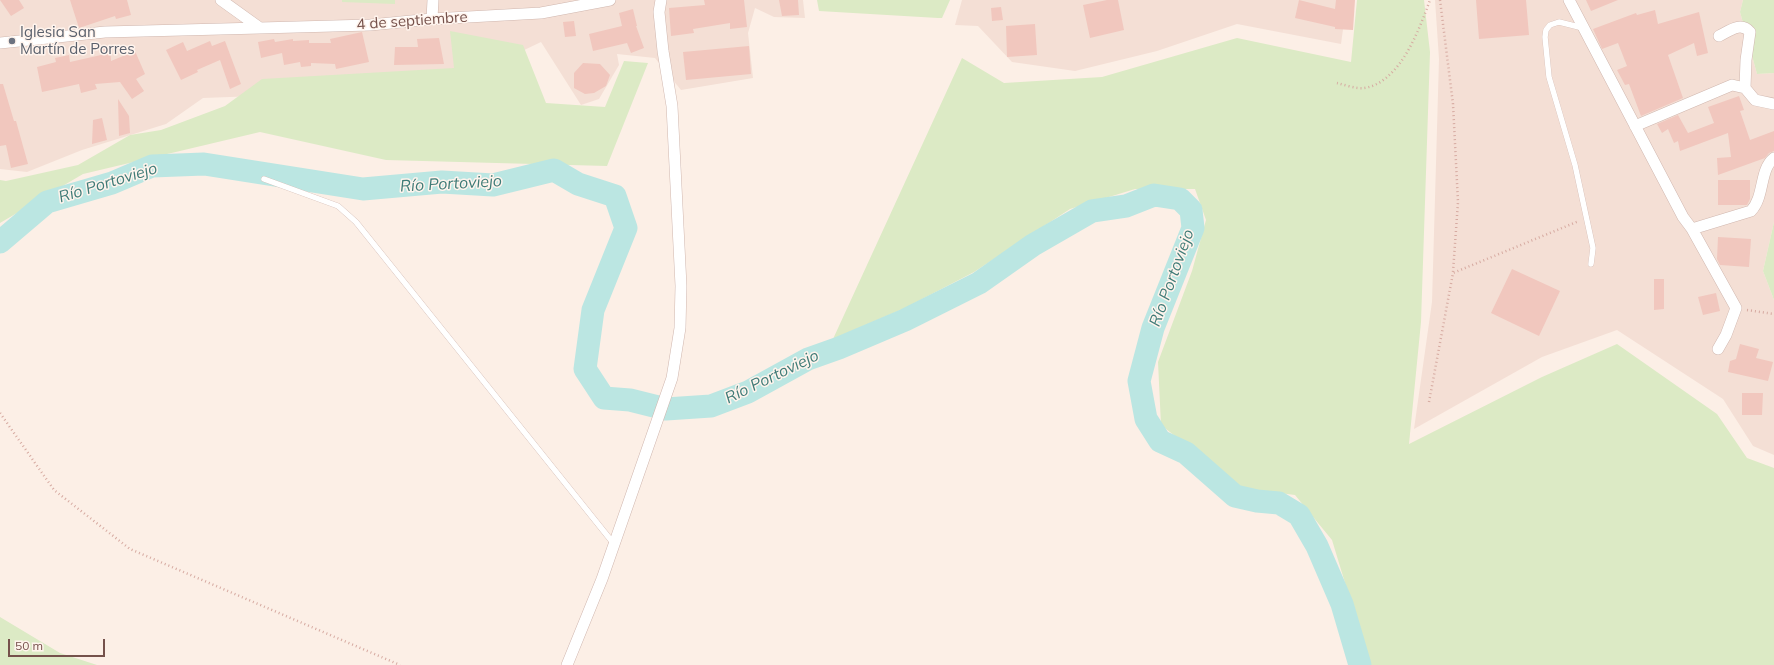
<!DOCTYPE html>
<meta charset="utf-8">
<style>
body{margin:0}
#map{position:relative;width:1774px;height:665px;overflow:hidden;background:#fcefe6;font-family:Mulish,sans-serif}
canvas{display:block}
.scale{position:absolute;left:8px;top:639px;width:97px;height:18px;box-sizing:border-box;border:2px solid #75514b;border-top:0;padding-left:5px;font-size:12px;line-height:14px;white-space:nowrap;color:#75514b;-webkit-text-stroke:3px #fff4ed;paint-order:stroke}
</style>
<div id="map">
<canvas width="1774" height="665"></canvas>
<div class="scale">50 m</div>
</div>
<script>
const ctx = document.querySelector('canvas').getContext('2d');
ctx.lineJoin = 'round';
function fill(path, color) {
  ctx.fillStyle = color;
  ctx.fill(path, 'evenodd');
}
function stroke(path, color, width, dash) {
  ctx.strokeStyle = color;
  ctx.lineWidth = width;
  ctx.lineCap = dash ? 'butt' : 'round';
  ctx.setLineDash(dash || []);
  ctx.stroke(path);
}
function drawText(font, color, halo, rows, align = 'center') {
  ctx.font = font + ' Mulish,sans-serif';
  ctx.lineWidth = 3;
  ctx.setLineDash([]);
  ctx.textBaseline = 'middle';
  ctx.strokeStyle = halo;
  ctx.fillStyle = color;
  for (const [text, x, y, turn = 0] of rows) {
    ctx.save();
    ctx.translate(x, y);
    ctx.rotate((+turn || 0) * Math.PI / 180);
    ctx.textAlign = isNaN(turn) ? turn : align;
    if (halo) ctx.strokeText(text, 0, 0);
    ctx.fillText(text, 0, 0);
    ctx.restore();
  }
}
const residential = new Path2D(`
 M 0,0 L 803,0 L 805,18 L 774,17 L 755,8 L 748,33 L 753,78 L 681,90 L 655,58 L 617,54 L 619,65 L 599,99 L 581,105 L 541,42 L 453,84 L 419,90 L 203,98 L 166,124 L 82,150 L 27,172 L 0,169 Z
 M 962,0 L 1347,0 L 1341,44 L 1237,24 L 1157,51 L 1075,71 L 1012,62 L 978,26 L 955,25 Z
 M 1435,0 L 1743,0 L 1740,12 L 1757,74 L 1774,73 L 1774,222 L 1763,271 L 1774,300 L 1774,455 L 1753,446 L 1723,399 L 1617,330 L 1542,357 L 1414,429 L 1432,302 L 1439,59 Z`);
const green = new Path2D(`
 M 342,0 L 395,0 L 395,4 L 342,2 Z
 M 817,0 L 950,0 L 942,18 L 938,18 L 819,11 Z
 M 1357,0 L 1424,0 L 1430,52 L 1421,322 L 1409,444 L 1542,377 L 1617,344 L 1717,414 L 1747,458 L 1774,468 L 1774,665 L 1370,665 L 1332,540 L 1295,495 L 1241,488 L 1161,425 L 1158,362 L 1192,271 L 1206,220 L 1195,189 L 1135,189 L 1070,209 L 974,272 L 905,308 L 833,339 L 962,58 L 1004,83 L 1102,77 L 1237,38 L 1351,62 Z
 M 1743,0 L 1774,0 L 1774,73 L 1757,74 L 1740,12 Z
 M 450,31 L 523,45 L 546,103 L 605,107 L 624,61 L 648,63 L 607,166 L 386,160 L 260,132 L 83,174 L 0,223 L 0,180 L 6,181 L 78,165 L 130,135 L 161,130 L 225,106 L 262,79 L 454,68 Z
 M 1774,222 L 1774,300 L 1763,271 Z
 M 0,617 L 60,653 L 97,665 L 0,665 Z`);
const river = new Path2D(`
 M 0,242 L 47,202 L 112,183 L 152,166 L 204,164 L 363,189 L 442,182 L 493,185 L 554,170 L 578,184 L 615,196 L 626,228 L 593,310 L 585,369 L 604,398 L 630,400 L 666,409 L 711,406 L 748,392 L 808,359 L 839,348 L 905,320 L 979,283 L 1033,245 L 1092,211 L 1126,206 L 1154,195 L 1180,199 L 1191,210 L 1193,228 L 1153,328 L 1139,381 L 1146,419 L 1160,441 L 1186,453 L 1235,496 L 1257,501 L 1279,503 L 1299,515 L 1317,546 L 1342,604 L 1360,665`);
const building = new Path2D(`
 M 0,0 L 19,0 L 24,8 L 11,16 Z
 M 70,0 L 127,0 L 131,15 L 116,19 L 115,16 L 79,28 Z
 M 704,0 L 744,0 L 747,27 L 730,29 L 730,23 L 693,29 L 694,33 L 671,36 L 669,8 L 705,5 Z
 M 779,0 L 798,0 L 799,15 L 782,16 Z
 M 1107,0 L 1118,0 L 1124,30 L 1090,38 L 1083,5 Z
 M 1299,0 L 1335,9 L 1336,0 L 1355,0 L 1353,30 L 1335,29 L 1335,27 L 1295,18 Z
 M 1476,0 L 1526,0 L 1529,35 L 1479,39 Z
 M 1586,0 L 1618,0 L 1591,11 Z
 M 1001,7 L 1003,20 L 992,21 L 991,8 Z
 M 633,9 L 637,26 L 636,26 L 644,48 L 631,53 L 627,43 L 593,51 L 589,34 L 622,26 L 619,13 Z
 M 1655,10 L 1658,24 L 1699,12 L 1708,53 L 1697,56 L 1694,43 L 1668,55 L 1683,98 L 1641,116 L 1629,84 L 1625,85 L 1617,70 L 1627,66 L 1618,43 L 1602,49 L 1593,29 L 1636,13 L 1637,15 Z
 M 574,21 L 576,36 L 565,37 L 563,22 Z
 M 1035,24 L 1037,55 L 1007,57 L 1006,26 Z
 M 362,32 L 369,62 L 336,69 L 335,64 L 311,63 L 311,66 L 301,67 L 300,62 L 284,65 L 282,53 L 261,58 L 258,42 L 274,39 L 275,42 L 293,39 L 293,41 L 309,40 L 309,43 L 331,43 L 330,39 Z
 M 439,38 L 444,64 L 394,65 L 395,47 L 418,47 L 417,39 Z
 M 210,41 L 212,46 L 225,41 L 241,84 L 230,89 L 220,60 L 197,70 L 198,72 L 181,80 L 166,50 L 183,42 L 187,51 Z
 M 110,46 L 111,61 L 135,51 L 145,74 L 136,79 L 144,91 L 132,99 L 120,82 L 95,84 L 97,89 L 81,93 L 79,84 L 42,92 L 37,67 L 56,62 L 55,58 L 69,55 L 70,62 L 101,55 L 100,47 Z
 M 749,46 L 751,74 L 686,80 L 683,52 Z
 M 583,63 L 600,64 L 610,75 L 606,86 L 594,93 L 585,94 L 574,88 L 574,73 Z
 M 0,84 L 3,84 L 14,121 L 16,121 L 28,164 L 11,168 L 6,145 L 0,146 Z
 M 1739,96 L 1744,110 L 1740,111 L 1750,140 L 1774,131 L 1774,151 L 1769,153 L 1765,158 L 1718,175 L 1717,158 L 1731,157 L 1728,133 L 1680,151 L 1678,141 L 1674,143 L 1668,129 L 1662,133 L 1657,124 L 1678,115 L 1688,133 L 1714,123 L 1708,107 Z
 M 118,99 L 129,116 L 130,133 L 119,136 Z
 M 102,118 L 107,140 L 92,144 L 93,120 Z
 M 1718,180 L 1750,180 L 1750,199 L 1747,205 L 1718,205 Z
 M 1718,237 L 1751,239 L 1749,267 L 1720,265 L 1717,259 Z
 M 1512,269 L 1560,291 L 1539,336 L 1491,313 Z
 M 1654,279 L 1664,279 L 1664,309 L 1654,310 Z
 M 1716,293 L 1720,311 L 1703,315 L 1698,297 Z
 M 1740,344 L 1759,349 L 1756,358 L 1773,362 L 1768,381 L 1728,372 L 1730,361 L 1736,359 Z
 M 1742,393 L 1763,393 L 1762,415 L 1742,415 Z`);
const path = new Path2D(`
 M 1440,0 L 1453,104 L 1458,202 L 1453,272
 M 1337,83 C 1345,85 1356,89 1364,88 C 1400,83 1419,30 1430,0
 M 1747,310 L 1774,314
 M 1429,402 L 1453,273 L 1579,221
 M 0,413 L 54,490 L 130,549 L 400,665`);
const service = new Path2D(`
 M 1583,28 L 1559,22 L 1550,25 L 1546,30 L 1545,37 L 1549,77 L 1575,165 L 1593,248 L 1591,264
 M 264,179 L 338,206 L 356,222 L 614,544`);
const minor = new Path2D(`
 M 221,0 L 260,28 L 370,25 L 432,19 L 541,13 L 610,0
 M 1569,0 L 1683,217 L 1692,229 L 1736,308 L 1726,335 L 1718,349
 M 432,19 L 433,0
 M 1719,36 C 1729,31 1741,21 1750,32 L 1746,60 L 1745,88
 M 0,43 L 105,32 L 260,28
 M 1635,126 L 1732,85 L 1745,88 L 1755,100 L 1774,104
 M 1692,229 L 1751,211 C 1765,196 1759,170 1774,158
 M 567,665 L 602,579 L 672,378 L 680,328 L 681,286 L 672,106 L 663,51 L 659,12 L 661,0`);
const markers = [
 [12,41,4,"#6b7280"]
];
const streetNames = [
 ["4 de septiembre",412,21,-4]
];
const worshipNames = [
 ["Iglesia San",20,32],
 ["Martín de Porres",20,49]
];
const waterNames = [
 ["Río Portoviejo",108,183,-17],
 ["Río Portoviejo",451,184,-3],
 ["Río Portoviejo",1172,278,-70],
 ["Río Portoviejo",772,377,-26]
];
fill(residential, '#f4dfd5');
fill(green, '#dceac5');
stroke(river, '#bbe6e2', 23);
fill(building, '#f1c7be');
stroke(service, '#d0b7af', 6);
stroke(minor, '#d0b7af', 12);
stroke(path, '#d6aaa1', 2.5, [1, 3]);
stroke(service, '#fff', 5.5);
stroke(minor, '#fff', 11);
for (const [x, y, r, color] of markers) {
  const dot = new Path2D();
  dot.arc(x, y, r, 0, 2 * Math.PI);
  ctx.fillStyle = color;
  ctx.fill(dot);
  stroke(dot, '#fff4ed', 1.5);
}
drawText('15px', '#75514b', '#fff4ed', streetNames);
drawText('15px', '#5b616d', '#fff4ed', worshipNames, 'left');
drawText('italic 16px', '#3f7b77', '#fff4ed', waterNames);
</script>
